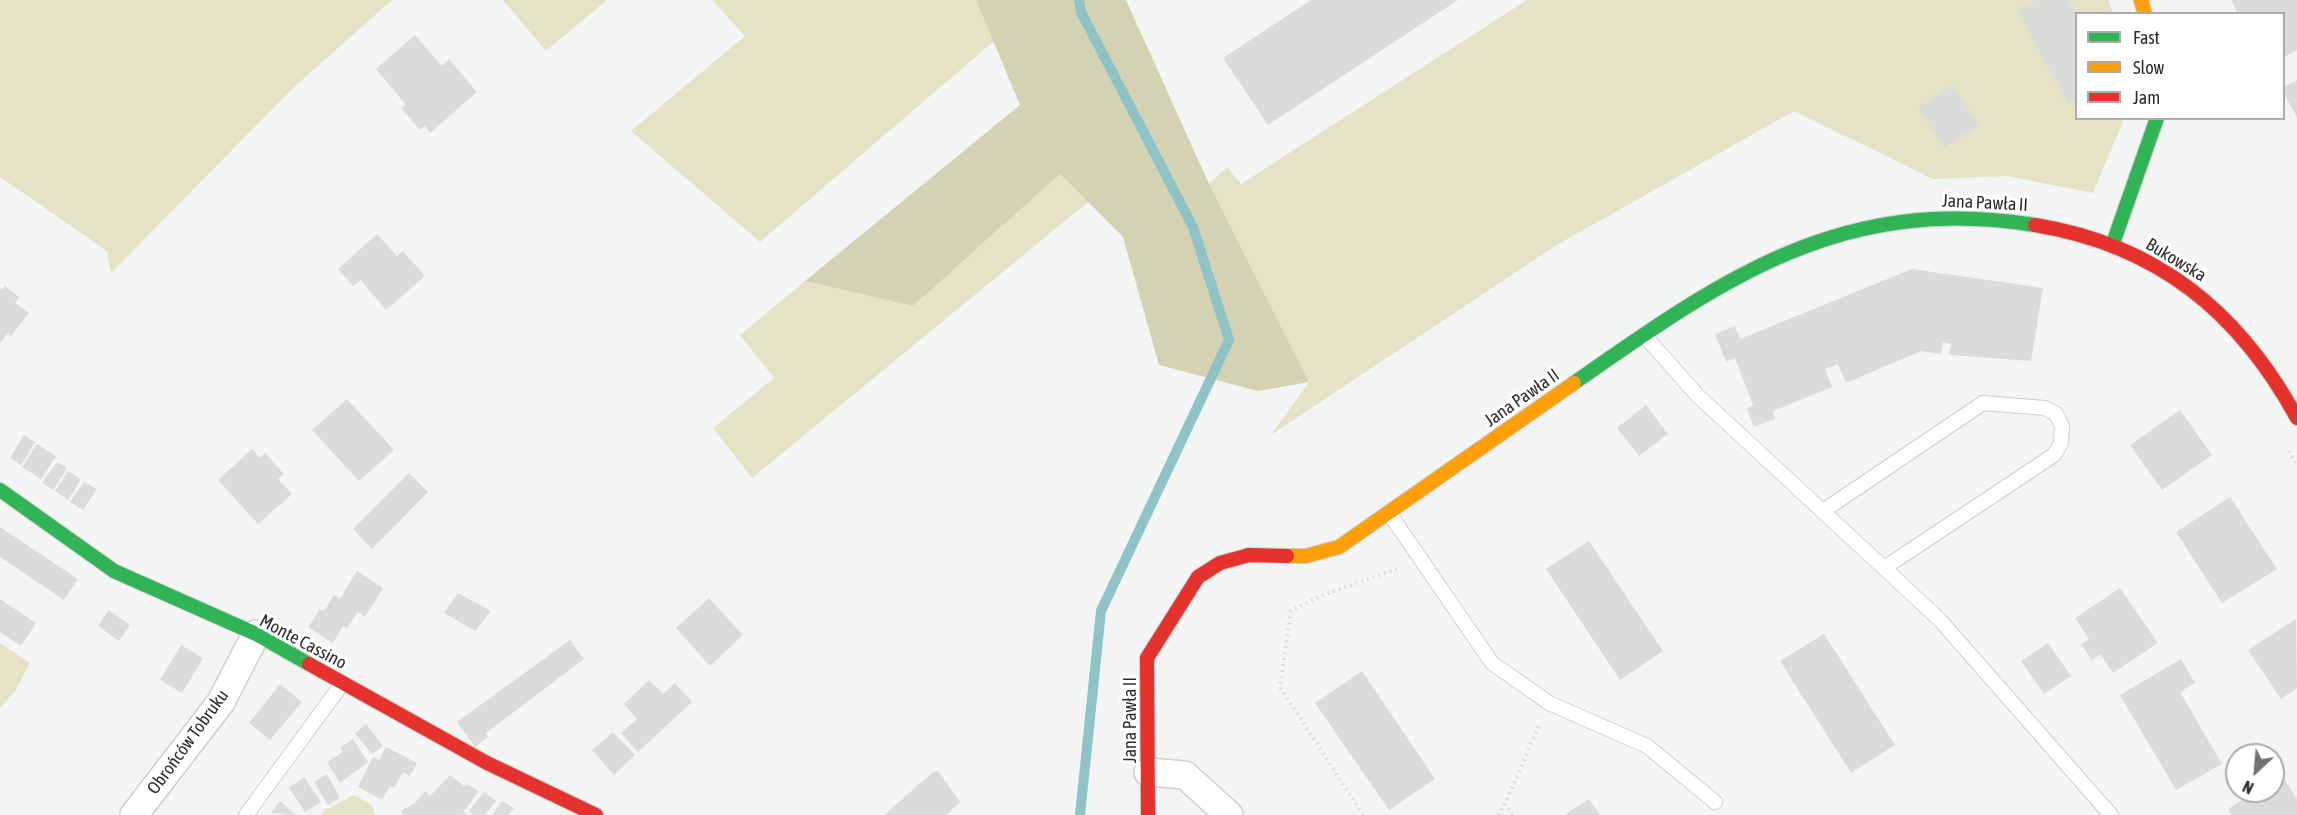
<!DOCTYPE html>
<meta charset="utf-8">
<style>
body{margin:0}
#map{position:relative;width:2297px;height:815px;overflow:hidden;background:#f2f5f3;font-family:"Asap Condensed",sans-serif}
canvas{display:block}
.legend{position:absolute;left:2075px;top:12px;width:210px;height:108px;box-sizing:border-box;background:#fff;border:2px solid #aaabaa;margin:0;padding:8px 10px;list-style:none;font-size:18px;color:#2a2c2a}
.legend li{display:flex;align-items:center;gap:12px;height:30px}
.legend b{width:30px;border:2px solid #aaabaa}
.north{position:absolute;left:2225px;top:743px;width:60px;height:60px;box-sizing:border-box;background:#fff;border:2px solid #aaabaa;border-radius:50%;rotate:206deg;font-size:16px;font-weight:700;line-height:24px;text-align:center;color:#2a2c2a}
.north::after{content:'';display:block;margin:auto;width:21px;height:27px;background:#707270;clip-path:polygon(50% 0,100% 100%,50% 72%,0 100%)}
</style>
<div id="map">
<canvas width="2297" height="815"></canvas>
<ul class="legend">
<li><b style="height:8px;background:#30b455"></b>Fast</li>
<li><b style="height:8px;background:#ff9f0a"></b>Slow</li>
<li><b style="height:8px;background:#e5322d"></b>Jam</li>
</ul>
<div class="north">N</div>
</div>
<script>
const ctx = document.querySelector('canvas').getContext('2d');
ctx.lineJoin = 'round';
function fill(path, color) {
  ctx.fillStyle = color;
  ctx.fill(path, 'evenodd');
}
function stroke(path, color, width, dash) {
  ctx.strokeStyle = color;
  ctx.lineWidth = width;
  ctx.lineCap = dash ? 'butt' : 'round';
  ctx.setLineDash(dash || []);
  ctx.stroke(path);
}
function drawText(font, color, halo, rows, align = 'center') {
  ctx.font = font + ' "Asap Condensed",sans-serif';
  ctx.lineWidth = 6;
  ctx.setLineDash([]);
  ctx.textBaseline = 'middle';
  ctx.strokeStyle = halo;
  ctx.fillStyle = color;
  for (const [text, x, y, turn = 0] of rows) {
    ctx.save();
    ctx.translate(x, y);
    ctx.rotate((+turn || 0) * Math.PI / 180);
    ctx.textAlign = isNaN(turn) ? turn : align;
    if (halo) ctx.strokeText(text, 0, 0);
    ctx.fillText(text, 0, 0);
    ctx.restore();
  }
}
const green = new Path2D(`
 M 0,0 L 392,0 L 293,88 L 111,273 L 107,251 L 0,177 Z
 M 503,0 L 607,0 L 546,51 Z
 M 712,0 L 976,0 L 994,41 L 760,242 L 631,131 L 745,36 Z
 M 1527,0 L 2108,0 L 2113,13 L 2076,14 L 2076,118 L 2124,119 L 2093,193 L 2007,176 L 1933,179 L 1794,111 L 1555,246 L 1271,435 L 1309,382 L 1209,184 L 1227,167 L 1241,184 Z
 M 1060,174 L 1088,202 L 752,478 L 713,428 L 774,378 L 740,335 L 805,281 L 913,306 Z
 M 0,643 L 30,663 L 15,691 L 0,708 Z
 M 354,795 L 372,805 L 375,815 L 321,815 L 325,810 Z`);
const forest = new Path2D(`
 M 976,0 L 1126,0 L 1209,184 L 1309,382 L 1258,391 L 1159,365 L 1123,237 L 1060,174 L 913,306 L 805,281 L 1020,105 Z`);
const stream = new Path2D(`
 M 1079,0 L 1081,12 L 1193,227 L 1229,340 L 1101,611 L 1080,815`);
const building = new Path2D(`
 M 1311,0 L 1458,0 L 1268,125 L 1223,58 Z
 M 2037,0 L 2069,0 L 2076,14 L 2076,99 L 2068,104 L 2017,11 Z
 M 2231,0 L 2297,0 L 2297,50 L 2284,57 L 2284,14 L 2238,14 Z
 M 415,35 L 442,66 L 449,59 L 477,92 L 430,133 L 425,126 L 420,130 L 401,108 L 406,105 L 376,69 Z
 M 2297,80 L 2297,118 L 2284,93 L 2284,87 Z
 M 1952,85 L 1979,125 L 1944,148 L 1918,107 Z
 M 377,234 L 397,256 L 403,251 L 425,276 L 386,310 L 361,280 L 353,286 L 338,269 Z
 M 1912,269 L 2043,288 L 2031,361 L 1949,355 L 1951,344 L 1943,342 L 1941,354 L 1921,351 L 1846,383 L 1838,364 L 1825,369 L 1832,387 L 1773,411 L 1775,419 L 1754,427 L 1747,408 L 1753,405 L 1735,358 L 1726,362 L 1715,334 L 1735,326 L 1740,339 Z
 M 5,286 L 19,297 L 15,303 L 29,313 L 11,336 L 8,333 L 0,344 L 0,288 L 2,290 Z
 M 347,399 L 394,450 L 359,481 L 312,430 Z
 M 1646,405 L 1668,434 L 1639,456 L 1617,428 Z
 M 2180,410 L 2212,455 L 2162,490 L 2130,445 Z
 M 24,435 L 35,442 L 21,465 L 10,458 Z
 M 37,444 L 56,456 L 41,479 L 22,467 Z
 M 252,449 L 260,458 L 265,453 L 284,474 L 278,479 L 292,494 L 258,524 L 218,480 Z
 M 57,462 L 67,468 L 53,490 L 42,483 Z
 M 68,471 L 81,479 L 68,500 L 55,491 Z
 M 409,473 L 428,492 L 372,549 L 353,529 Z
 M 84,482 L 97,489 L 83,510 L 70,502 Z
 M 2230,497 L 2277,569 L 2222,603 L 2176,532 Z
 M 0,527 L 78,579 L 64,600 L 0,557 Z
 M 1589,541 L 1663,651 L 1620,680 L 1546,569 Z
 M 357,571 L 383,588 L 365,617 L 358,612 L 347,628 L 343,626 L 333,643 L 308,627 L 320,609 L 324,611 L 334,595 L 340,599 Z
 M 2120,588 L 2158,643 L 2113,673 L 2100,654 L 2092,660 L 2081,644 L 2089,639 L 2075,618 Z
 M 458,593 L 491,611 L 475,631 L 444,613 Z
 M 709,598 L 743,635 L 710,666 L 676,628 Z
 M 0,599 L 36,623 L 21,646 L 0,632 Z
 M 109,610 L 130,625 L 119,641 L 98,626 Z
 M 2296,619 L 2297,688 L 2281,699 L 2248,650 Z
 M 1824,634 L 1895,745 L 1851,773 L 1780,661 Z
 M 570,640 L 584,659 L 486,733 L 488,737 L 475,747 L 457,722 Z
 M 2048,643 L 2071,676 L 2044,694 L 2021,661 Z
 M 181,645 L 203,658 L 182,693 L 160,680 Z
 M 2181,659 L 2195,683 L 2180,692 L 2222,764 L 2176,790 L 2120,695 Z
 M 1362,671 L 1435,779 L 1389,810 L 1315,703 Z
 M 649,680 L 663,694 L 675,683 L 692,702 L 638,752 L 621,733 L 637,719 L 624,704 Z
 M 280,684 L 302,702 L 270,740 L 249,723 Z
 M 366,724 L 383,746 L 372,754 L 355,733 Z
 M 613,732 L 635,755 L 614,775 L 592,750 Z
 M 353,739 L 368,762 L 340,783 L 327,762 L 343,752 L 340,748 Z
 M 386,747 L 417,763 L 410,776 L 403,772 L 394,788 L 390,786 L 382,800 L 358,787 L 373,757 L 379,760 Z
 M 938,771 L 960,802 L 946,815 L 884,815 L 933,772 Z
 M 327,774 L 340,798 L 328,805 L 314,782 Z
 M 2281,774 L 2297,799 L 2297,815 L 2231,815 L 2228,809 L 2256,791 L 2273,791 L 2273,780 Z
 M 450,775 L 464,786 L 466,784 L 479,791 L 463,812 L 468,815 L 404,815 L 401,811 L 415,803 L 425,791 L 430,796 Z
 M 304,777 L 321,802 L 305,812 L 289,788 Z
 M 484,792 L 496,801 L 485,815 L 473,815 L 469,811 Z
 M 1589,799 L 1600,815 L 1564,815 Z
 M 280,801 L 296,815 L 271,813 Z
 M 502,801 L 514,808 L 509,815 L 492,815 Z`);
const path = new Path2D(`
 M 2289,451 L 2297,466
 M 1363,815 L 1280,687 L 1291,611 L 1323,595 L 1399,568
 M 1498,815 L 1505,804
 M 1512,815 L 1505,804 L 1540,723`);
const lane = new Path2D(`
 M 1644,335 L 1697,395 L 1939,619 L 2111,815
 M 1823,511 L 1983,403 L 2045,408 L 2056,414 L 2062,426 L 2061,443 L 2054,455 L 1884,568
 M 1389,513 L 1492,663 L 1549,703 L 1647,746 L 1715,802
 M 246,815 L 342,684`);
const street = new Path2D(`
 M 1148,772 L 1185,775 L 1229,815
 M 134,815 L 221,702 L 256,634`);
const fast = new Path2D(`
 M 2112,246 L 2157,118
 M 1574,383 C 1724,278 1842,194 2035,225
 M 0,490 L 114,571 L 256,634 L 309,664`);
const slow = new Path2D(`
 M 2141,0 L 2145,14
 M 1287,556 L 1306,556 L 1339,547 L 1574,383`);
const jam = new Path2D(`
 M 2035,225 C 2158,245 2239,312 2297,418
 M 309,664 L 487,763 L 596,815
 M 1148,815 L 1147,658 L 1198,577 L 1220,563 L 1249,555 L 1287,556`);
const streetNames = [
 ["Jana Pawła II",1985,203,3],
 ["Bukowska",2176,260,31],
 ["Jana Pawła II",1522,398,-35],
 ["Monte Cassino",303,642,28],
 ["Jana Pawła II",1130,720,-90],
 ["Obrońców Tobruku",188,742,-54]
];
fill(green, '#e5e3c5');
fill(forest, '#d3d2b3');
stroke(stream, '#8fc3c6', 10);
fill(building, '#dadcda');
stroke(lane, '#cdcfce', 16);
stroke(street, '#cdcfce', 30);
stroke(fast, '#cdcfce', 16);
stroke(slow, '#cdcfce', 16);
stroke(jam, '#cdcfce', 16);
stroke(path, '#d7d7d7', 4, [1.5, 4.5]);
stroke(lane, '#fdfefd', 14);
stroke(street, '#fdfefd', 27);
stroke(fast, '#30b455', 14);
stroke(slow, '#ff9f0a', 14);
stroke(jam, '#e5322d', 14);
drawText('18px', '#2a2c2a', '#fff', streetNames);
</script>
